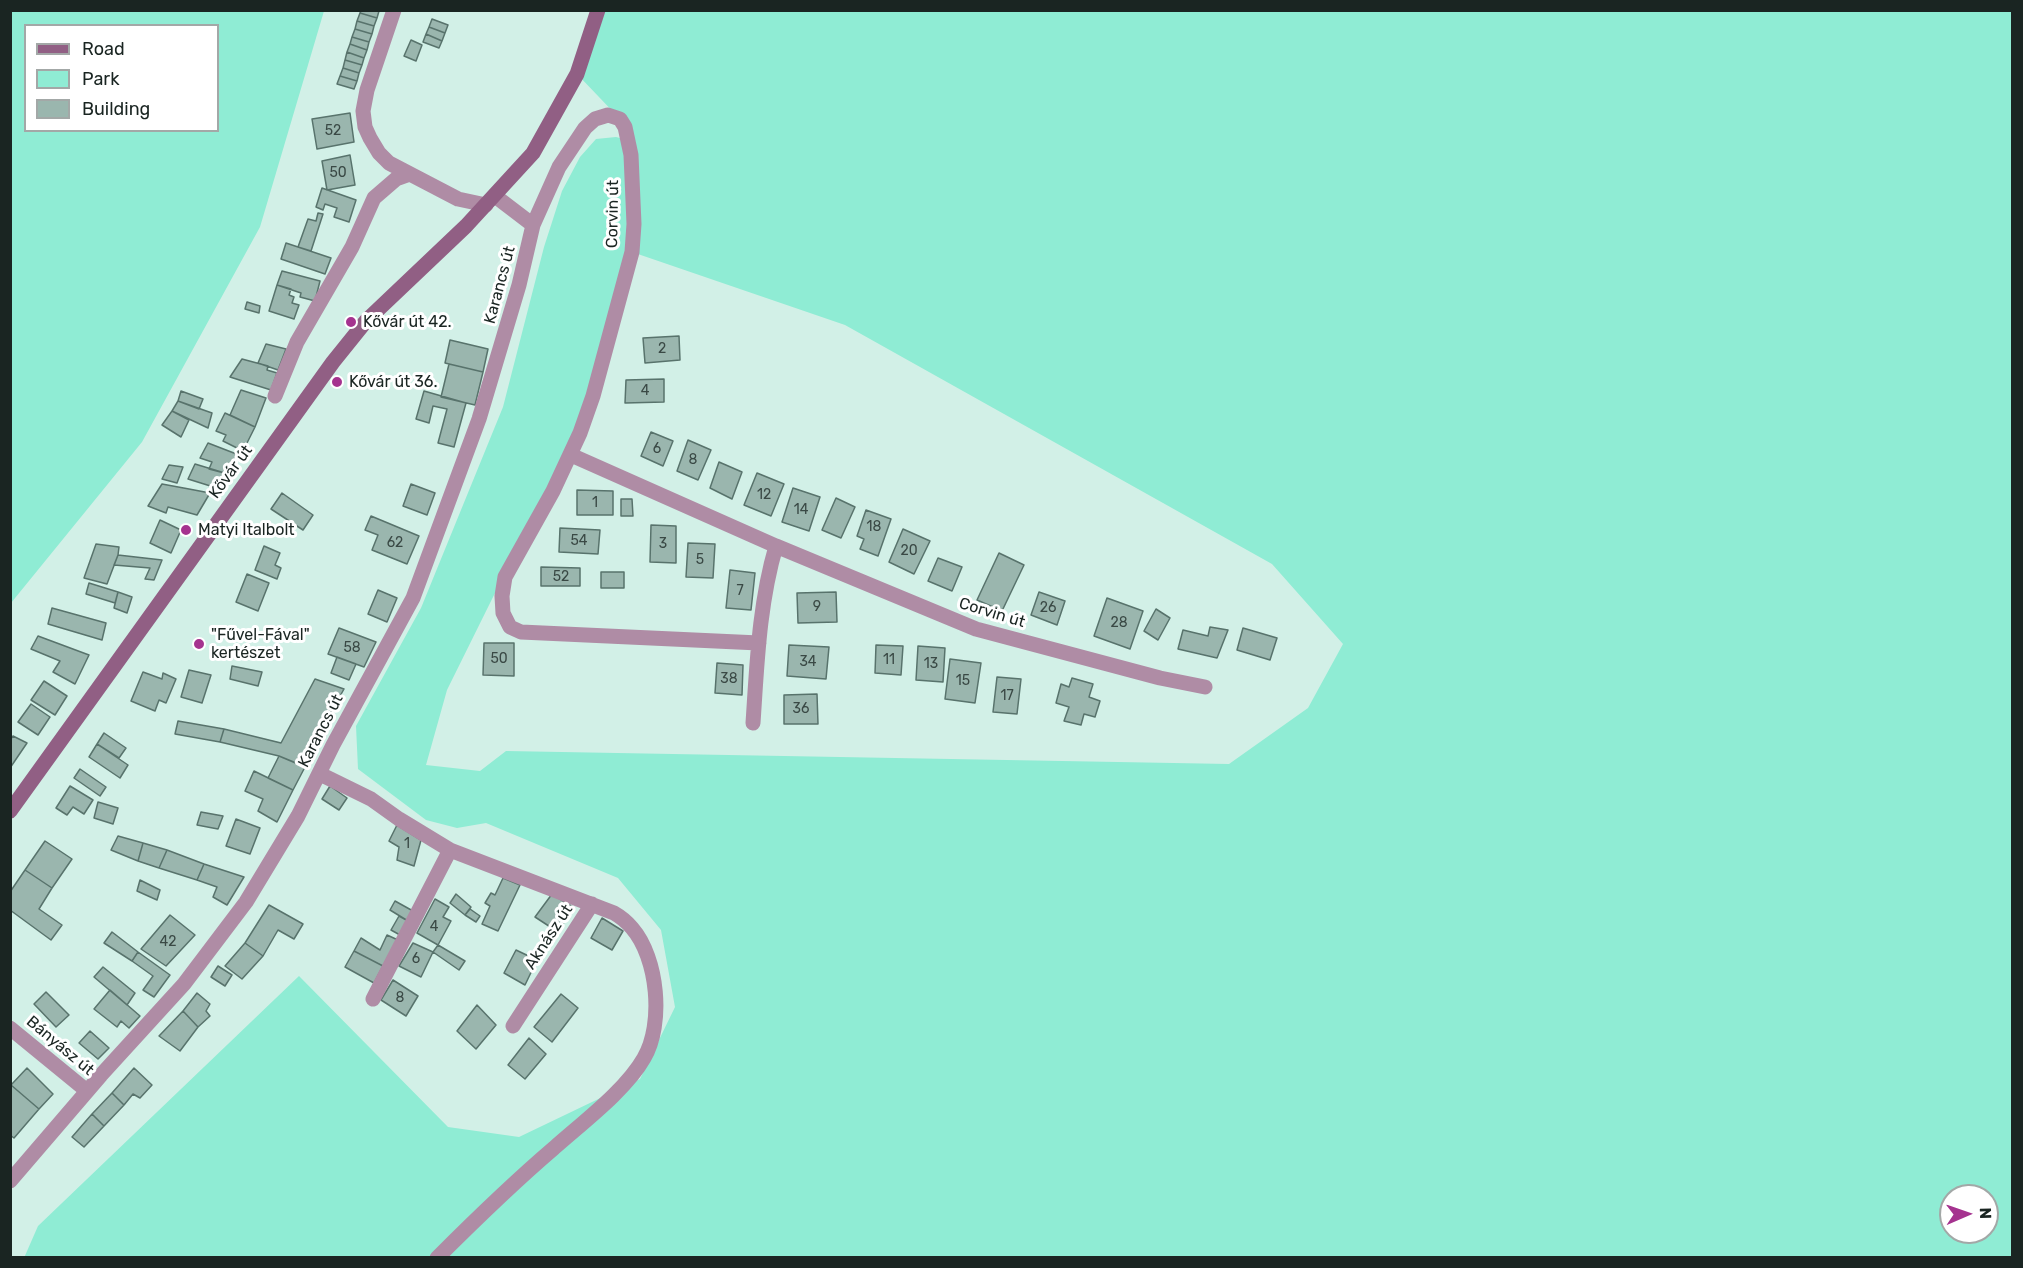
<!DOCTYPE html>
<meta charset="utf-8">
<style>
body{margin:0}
#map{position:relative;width:2023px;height:1268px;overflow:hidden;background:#d2f0e7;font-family:Rubik,sans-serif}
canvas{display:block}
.frame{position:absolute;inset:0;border:12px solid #1a2522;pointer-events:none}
.legend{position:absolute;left:24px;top:24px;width:195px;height:108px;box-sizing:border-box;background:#fff;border:2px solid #a3a8a7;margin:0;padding:8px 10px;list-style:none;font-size:18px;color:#1a2522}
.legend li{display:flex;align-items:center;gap:12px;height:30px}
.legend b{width:30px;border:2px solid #a3a8a7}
.north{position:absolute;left:1939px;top:1184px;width:60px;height:60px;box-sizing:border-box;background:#fff;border:2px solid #a3a8a7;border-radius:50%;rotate:88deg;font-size:16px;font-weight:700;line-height:24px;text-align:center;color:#1a2522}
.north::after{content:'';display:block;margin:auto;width:21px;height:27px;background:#a5338f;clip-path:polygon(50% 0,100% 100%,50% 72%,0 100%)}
</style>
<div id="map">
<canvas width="2023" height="1268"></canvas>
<div class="frame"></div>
<ul class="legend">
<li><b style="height:8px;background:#915f84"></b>Road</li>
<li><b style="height:16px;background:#8fecd4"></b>Park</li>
<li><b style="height:16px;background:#9ab6ae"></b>Building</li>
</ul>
<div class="north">N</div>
</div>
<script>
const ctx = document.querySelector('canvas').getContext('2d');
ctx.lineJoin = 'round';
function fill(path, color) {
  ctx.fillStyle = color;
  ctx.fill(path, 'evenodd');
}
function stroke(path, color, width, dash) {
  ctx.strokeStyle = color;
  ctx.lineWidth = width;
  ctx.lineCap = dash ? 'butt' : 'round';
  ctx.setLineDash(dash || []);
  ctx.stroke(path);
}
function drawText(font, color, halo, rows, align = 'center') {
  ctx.font = font + ' Rubik,sans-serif';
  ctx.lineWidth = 6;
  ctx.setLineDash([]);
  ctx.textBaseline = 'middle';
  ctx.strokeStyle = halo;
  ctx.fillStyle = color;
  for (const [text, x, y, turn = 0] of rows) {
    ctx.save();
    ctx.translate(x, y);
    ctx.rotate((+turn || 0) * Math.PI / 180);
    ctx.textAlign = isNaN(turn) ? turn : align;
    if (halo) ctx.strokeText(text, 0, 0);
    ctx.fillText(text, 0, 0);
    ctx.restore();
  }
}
const green = new Path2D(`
 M 11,10 L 324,11 L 260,227 L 142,442 L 11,603 ZM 26,26 L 218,26 L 218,130 L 26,130 Z
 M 598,11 L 2012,11 L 2012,1257 L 24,1258 L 38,1226 L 299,976 L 448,1127 L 519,1137 L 640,1079 L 675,1007 L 661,930 L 618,878 L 486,823 L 457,828 L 426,820 L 358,769 L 356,726 L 421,608 L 503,407 L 544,247 L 562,191 L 580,157 L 596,139 L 616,137 L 628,140 L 620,119 L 577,74 ZM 632,252 L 845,325 L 1272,564 L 1343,644 L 1308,708 L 1229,764 L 506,751 L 480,771 L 426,765 L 447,690 L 494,595 L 511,566 L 593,396 ZM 1951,1196 L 1987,1196 L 1987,1232 L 1951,1232 Z`);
const building = new Path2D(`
 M 361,10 L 379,10 L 379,11 L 377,18 L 360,13 Z
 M 360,13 L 377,18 L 374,26 L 357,21 Z
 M 432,19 L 448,25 L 445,33 L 429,27 Z
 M 357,21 L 374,26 L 372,34 L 355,29 Z
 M 429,27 L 445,33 L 442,41 L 426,34 Z
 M 355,29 L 372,34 L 369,42 L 352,37 Z
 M 426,34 L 442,41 L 439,48 L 423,42 Z
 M 352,37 L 369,42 L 367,50 L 350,44 Z
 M 411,40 L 422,45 L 416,61 L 404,56 Z
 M 350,44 L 367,50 L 364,58 L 347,52 Z
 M 347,52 L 364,58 L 362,65 L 345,60 Z
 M 345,60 L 362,65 L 359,73 L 343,68 Z
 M 343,68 L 359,73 L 357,81 L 340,76 Z
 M 340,76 L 357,81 L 354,89 L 337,84 Z
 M 350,113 L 354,142 L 317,149 L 312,119 Z
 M 350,155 L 355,185 L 327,190 L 322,161 Z
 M 322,188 L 356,200 L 349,222 L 334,217 L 337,208 L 325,204 L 323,210 L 316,207 Z
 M 318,213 L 323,214 L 311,251 L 298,247 L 308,219 L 316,221 Z
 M 286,243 L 331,258 L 325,274 L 281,259 Z
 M 282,271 L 320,281 L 315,301 L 300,297 L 301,293 L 277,285 Z
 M 277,285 L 291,289 L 289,295 L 294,297 L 292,303 L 299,305 L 294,319 L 269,311 Z
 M 247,302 L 260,306 L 259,313 L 245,309 Z
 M 679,336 L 680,360 L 645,363 L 643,338 Z
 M 450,340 L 488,349 L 483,372 L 445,363 Z
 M 266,344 L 286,349 L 278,370 L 258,363 Z
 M 242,359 L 268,366 L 267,370 L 277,373 L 271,390 L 230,377 Z
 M 449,364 L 483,372 L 475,405 L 441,397 Z
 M 664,379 L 664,402 L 625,403 L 626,380 Z
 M 241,390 L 266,398 L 255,427 L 230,415 Z
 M 181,391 L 203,399 L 199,409 L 178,401 Z
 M 424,391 L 466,403 L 454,447 L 438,443 L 447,409 L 433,406 L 429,423 L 416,419 Z
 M 178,401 L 212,413 L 208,428 L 172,411 Z
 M 172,411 L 189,420 L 181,437 L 162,425 Z
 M 225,413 L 255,427 L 243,451 L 223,441 L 226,435 L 216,431 Z
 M 651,432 L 673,441 L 663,466 L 641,456 Z
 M 688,440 L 711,450 L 698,480 L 677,471 Z
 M 208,443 L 239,455 L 228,474 L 209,469 L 212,462 L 200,458 Z
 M 719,462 L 742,472 L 732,499 L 710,488 Z
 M 195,464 L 228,474 L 220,489 L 188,479 Z
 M 169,465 L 183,467 L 177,483 L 162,479 Z
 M 757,473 L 784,484 L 771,516 L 744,505 Z
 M 162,484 L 189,489 L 210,493 L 197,515 L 168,507 L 166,513 L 148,506 Z
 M 411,484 L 435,493 L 427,515 L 403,506 Z
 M 793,488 L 820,497 L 809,531 L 782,522 Z
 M 577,490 L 613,491 L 613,515 L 577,515 Z
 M 282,493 L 313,515 L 303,530 L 271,509 Z
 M 836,498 L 855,507 L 841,538 L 822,530 Z
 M 621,499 L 632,499 L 633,516 L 621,516 Z
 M 866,510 L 891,519 L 878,556 L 860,549 L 864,539 L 857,536 Z
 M 371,516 L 419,536 L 407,564 L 372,550 L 378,535 L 365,530 Z
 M 160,520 L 181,530 L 171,553 L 150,543 Z
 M 651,525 L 676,526 L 676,563 L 650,562 Z
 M 560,528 L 600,530 L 598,554 L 559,552 Z
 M 903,529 L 930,541 L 914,574 L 889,562 Z
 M 688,543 L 715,544 L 713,578 L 686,577 Z
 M 96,544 L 119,547 L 118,555 L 107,584 L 84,578 Z
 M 264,546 L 280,553 L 275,565 L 281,568 L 277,579 L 255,570 Z
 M 999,553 L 1024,565 L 1002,611 L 977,600 Z
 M 118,555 L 162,560 L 154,580 L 145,579 L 150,568 L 114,565 Z
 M 938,558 L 962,567 L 952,591 L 928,581 Z
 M 541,567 L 580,568 L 580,586 L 541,586 Z
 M 730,570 L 755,573 L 751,610 L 726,608 Z
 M 601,572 L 624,572 L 624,588 L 601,588 Z
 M 247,574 L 269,583 L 258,611 L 236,602 Z
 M 89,583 L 118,592 L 115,603 L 86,594 Z
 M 378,590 L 397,598 L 387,622 L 368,614 Z
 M 118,592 L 132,597 L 127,613 L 114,608 Z
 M 836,592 L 837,622 L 798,623 L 797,593 Z
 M 1039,592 L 1065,601 L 1057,625 L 1031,615 Z
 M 1107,598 L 1143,611 L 1130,649 L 1094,636 Z
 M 52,608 L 106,623 L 102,640 L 48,624 Z
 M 1156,609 L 1170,618 L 1158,640 L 1144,631 Z
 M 1210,627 L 1228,630 L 1217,658 L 1178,649 L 1183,630 L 1208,636 Z
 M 339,628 L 376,642 L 364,667 L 328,654 Z
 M 1243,628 L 1277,638 L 1270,660 L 1237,650 Z
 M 38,636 L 89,655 L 75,684 L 53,672 L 60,661 L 31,649 Z
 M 484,643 L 514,643 L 514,676 L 483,675 Z
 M 789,645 L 829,647 L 826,679 L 787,676 Z
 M 876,645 L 903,646 L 901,675 L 875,673 Z
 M 918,646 L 945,648 L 943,682 L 916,680 Z
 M 337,657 L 356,664 L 349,680 L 331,673 Z
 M 950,659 L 981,663 L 975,703 L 945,699 Z
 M 717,663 L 743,665 L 742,695 L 715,693 Z
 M 232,666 L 262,672 L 258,686 L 230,679 Z
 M 189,670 L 211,675 L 202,703 L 181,697 Z
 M 143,672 L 162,679 L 163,673 L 176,679 L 166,703 L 159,700 L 155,711 L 131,701 Z
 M 997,677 L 1021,679 L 1017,714 L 993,712 Z
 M 1072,678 L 1093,684 L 1089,697 L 1100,701 L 1095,717 L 1084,714 L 1081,725 L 1064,721 L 1069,707 L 1056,703 L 1061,684 L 1069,687 Z
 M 315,679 L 344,689 L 301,765 L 279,756 L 220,742 L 224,729 L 281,743 Z
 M 44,681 L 67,696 L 55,715 L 31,700 Z
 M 817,694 L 818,724 L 784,724 L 784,695 Z
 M 31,704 L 50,717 L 38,735 L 18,722 Z
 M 178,721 L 224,729 L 220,742 L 175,734 Z
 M 104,733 L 126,748 L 119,758 L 97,744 Z
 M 13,736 L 27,743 L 10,768 L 10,740 Z
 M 97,744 L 128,765 L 120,778 L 89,757 Z
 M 279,756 L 305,767 L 293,790 L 268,778 Z
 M 80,769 L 106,787 L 100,796 L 74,778 Z
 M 254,771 L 293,790 L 277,822 L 258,811 L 263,799 L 245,791 Z
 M 70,786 L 93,800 L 84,814 L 73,807 L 67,815 L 56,808 Z
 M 330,786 L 347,798 L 339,810 L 322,799 Z
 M 98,802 L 118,808 L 113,824 L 94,818 Z
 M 201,812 L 223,816 L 218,829 L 197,825 Z
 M 236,819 L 260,828 L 250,854 L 226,846 Z
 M 397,825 L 421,840 L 414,866 L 397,860 L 399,847 L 389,841 Z
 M 118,836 L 143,843 L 138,861 L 111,850 Z
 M 45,841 L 72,859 L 52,888 L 25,870 Z
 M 143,843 L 167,850 L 159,868 L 138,861 Z
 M 167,850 L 204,864 L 197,880 L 159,868 Z
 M 204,864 L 244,877 L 227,905 L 213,897 L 217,887 L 197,880 Z
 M 25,870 L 52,888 L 39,909 L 62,925 L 51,940 L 10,910 L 10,892 Z
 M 503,878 L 520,885 L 498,931 L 482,924 L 490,906 L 485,903 L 491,893 L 495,895 Z
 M 140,880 L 160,890 L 157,900 L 137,891 Z
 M 456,894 L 471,907 L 465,915 L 450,903 Z
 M 552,894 L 573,907 L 558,932 L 535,917 Z
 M 435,899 L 449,907 L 443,917 L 451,921 L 438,945 L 417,933 Z
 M 395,901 L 413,911 L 408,921 L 390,910 Z
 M 269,905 L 303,924 L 294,939 L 278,930 L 263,956 L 245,943 Z
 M 470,909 L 480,916 L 476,922 L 465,915 Z
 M 170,915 L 195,935 L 166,966 L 141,949 Z
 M 399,916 L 408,921 L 400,935 L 391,930 Z
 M 602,918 L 623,931 L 612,950 L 591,938 Z
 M 112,932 L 138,952 L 132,961 L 104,943 Z
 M 387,935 L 398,940 L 383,966 L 354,951 L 361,938 L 380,950 Z
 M 245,943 L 263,956 L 242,979 L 225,966 Z
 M 413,943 L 433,952 L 421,977 L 399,966 Z
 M 438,945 L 465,961 L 459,970 L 433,952 Z
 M 516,950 L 537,960 L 525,985 L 504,973 Z
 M 354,951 L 383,966 L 374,983 L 345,967 Z
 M 138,952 L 170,975 L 154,997 L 143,990 L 153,976 L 132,961 Z
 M 218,966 L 232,975 L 225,986 L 211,977 Z
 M 103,967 L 135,993 L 127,1005 L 94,977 Z
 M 393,980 L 418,996 L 406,1016 L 381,1000 Z
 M 110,990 L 140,1016 L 129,1028 L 121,1021 L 117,1027 L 94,1009 Z
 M 46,992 L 69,1015 L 56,1027 L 34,1004 Z
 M 197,993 L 210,1004 L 206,1011 L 210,1016 L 198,1027 L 183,1011 Z
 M 561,994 L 578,1008 L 552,1042 L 534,1027 Z
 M 477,1005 L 496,1025 L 476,1049 L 457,1031 Z
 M 183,1011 L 198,1027 L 180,1051 L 159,1036 Z
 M 90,1031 L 109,1048 L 98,1059 L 79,1043 Z
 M 529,1038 L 546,1054 L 525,1079 L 508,1065 Z
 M 27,1068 L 53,1094 L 39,1109 L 11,1085 Z
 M 134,1068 L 152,1085 L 140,1098 L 133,1094 L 124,1105 L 112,1093 Z
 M 11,1085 L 39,1109 L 14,1138 L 10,1135 Z
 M 112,1093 L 124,1105 L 104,1126 L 92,1114 Z
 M 92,1114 L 104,1126 L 84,1147 L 72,1137 Z`);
const minor = new Path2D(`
 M 394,10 L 367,90 L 363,111 L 365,127 L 370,138 L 379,153 L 389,163 L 458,199 L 486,205
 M 495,196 L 533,225
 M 275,396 L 297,342 L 352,247 L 374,198 L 396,179 L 410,174
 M 571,455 L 776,546 L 976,629 L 1160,678 L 1205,687
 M 753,723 C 757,664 759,604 776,546
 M 320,774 L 371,799 L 399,819 L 450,850 L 614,913 C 621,917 627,922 632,928 C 658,958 664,1024 644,1058 C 626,1090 582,1123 554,1148 C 513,1183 475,1220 437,1258
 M 373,999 L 450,850
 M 513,1026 L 592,904
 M 10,1028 L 87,1091
 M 10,1181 L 101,1075 L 184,984 L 246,902 L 298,816 L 333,745 L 413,598 L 479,419 L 519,285 L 533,225 L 559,167 L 585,128 L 595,119 L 608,115 L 620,119 L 625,127 L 631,155 L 634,224 L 632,252 L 593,396 L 580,433 L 553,491 L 505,577 L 502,596 L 503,613 L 510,627 L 521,632 L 759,643`);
const secondary = new Path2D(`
 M 10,811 L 333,362 L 366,321 L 466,226 L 533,153 L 577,74 L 598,10`);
const markers = [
 [351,322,6,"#a5338f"],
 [337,382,6,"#a5338f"],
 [186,530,6,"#a5338f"],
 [199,644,6,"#a5338f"]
];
const numberNames = [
 ["52",333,131],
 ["50",338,173],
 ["2",662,349],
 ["4",645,391],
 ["6",657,449],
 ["8",693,460],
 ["12",764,495],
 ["1",595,503],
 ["14",801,510],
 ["18",874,527],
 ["54",579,541],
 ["62",395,543],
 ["3",663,544],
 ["20",909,551],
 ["5",700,560],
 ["52",561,577],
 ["7",740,591],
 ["9",817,607],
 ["26",1048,608],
 ["28",1119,623],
 ["58",352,648],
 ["50",499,659],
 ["11",889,660],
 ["34",808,662],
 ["13",931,664],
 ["38",729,679],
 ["15",963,681],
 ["17",1007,696],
 ["36",801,709],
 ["1",407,844],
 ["4",434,927],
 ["42",168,942],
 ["6",416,959],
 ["8",400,998]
];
const streetNames = [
 ["Corvin út",613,214,-89],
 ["Karancs út",500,285,-75],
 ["Kővár út",231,472,-54],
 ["Corvin út",992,613,17],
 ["Karancs út",321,731,-63],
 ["Aknász út",549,937,-57],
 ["Bányász út",60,1046,40]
];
const poiNames = [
 ["Kővár út 42.",363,322],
 ["Kővár út 36.",349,382],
 ["Matyi Italbolt",198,530],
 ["\"Fűvel-Fával\"",211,635],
 ["kertészet",211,653]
];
fill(green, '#8fecd4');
fill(building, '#9ab6ae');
stroke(building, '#58736c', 1.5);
stroke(minor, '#af8ca5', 15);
stroke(secondary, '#915f84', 15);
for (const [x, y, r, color] of markers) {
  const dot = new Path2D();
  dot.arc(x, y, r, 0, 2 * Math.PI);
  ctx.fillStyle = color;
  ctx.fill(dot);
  stroke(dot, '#fff', 2);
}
drawText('14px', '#3a4945', null, numberNames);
drawText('16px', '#1a2522', '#fff', streetNames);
drawText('16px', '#1a2522', '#fff', poiNames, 'left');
</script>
